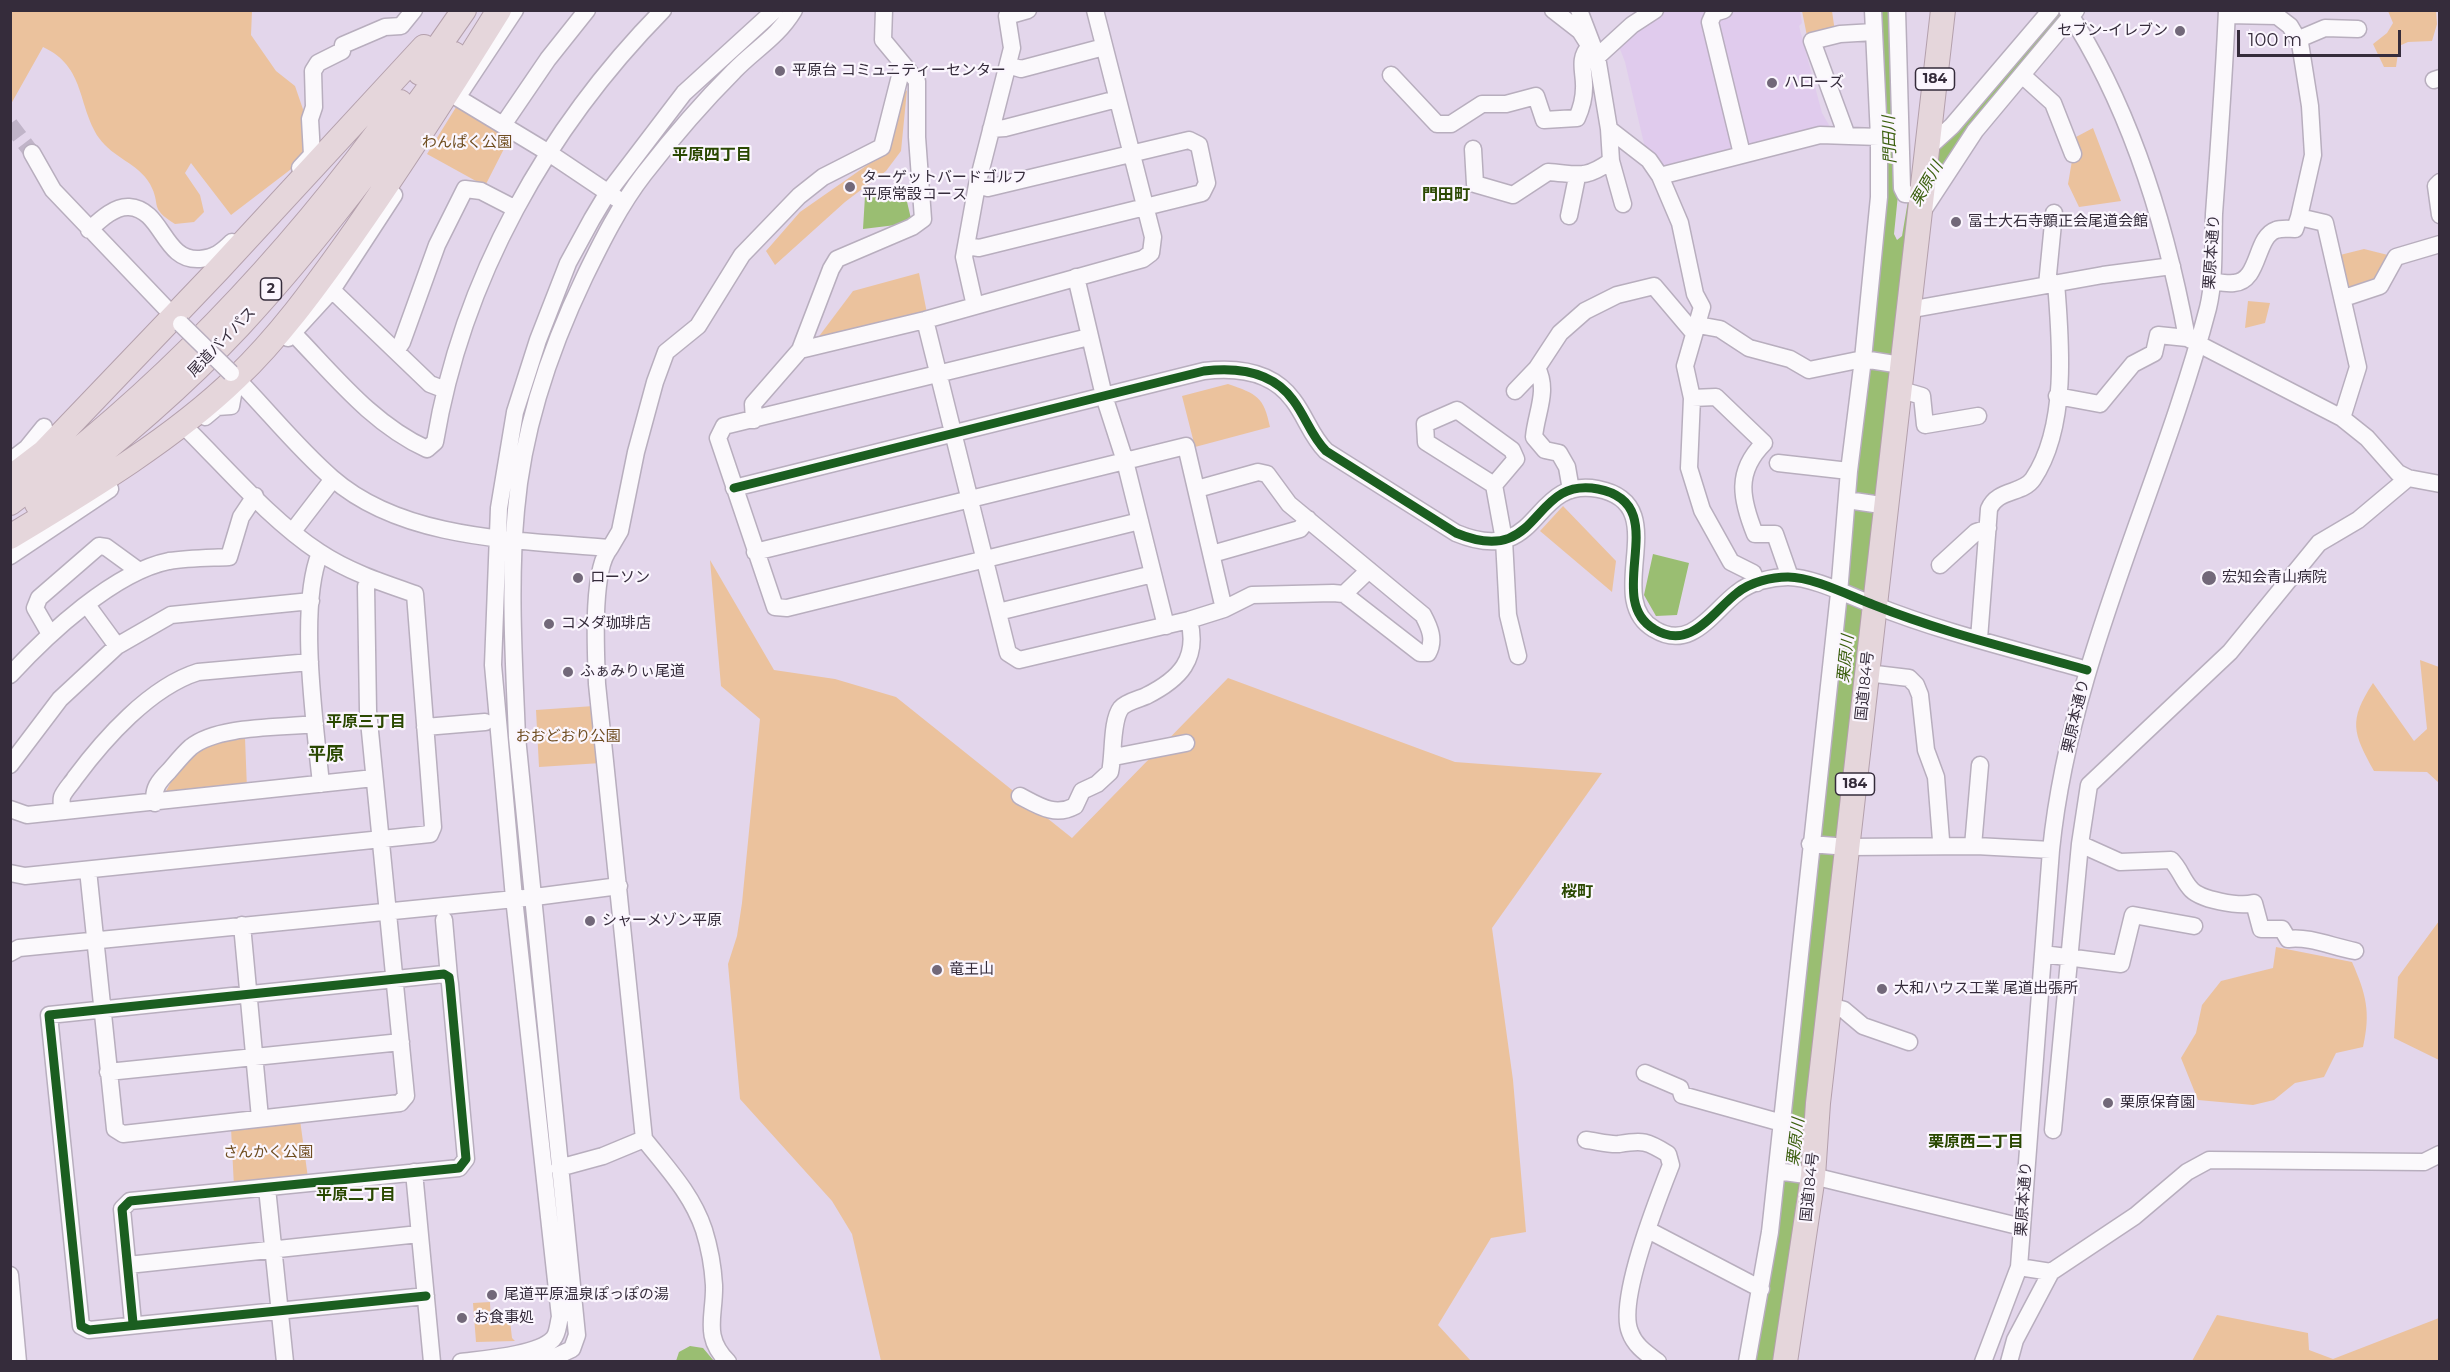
<!DOCTYPE html>
<meta charset="utf-8">
<style>
body{margin:0}
#map{position:relative;width:2450px;height:1372px;overflow:hidden;background:#e3d6eb;font-family:Montserrat,sans-serif}
canvas{display:block}
.frame{position:absolute;inset:0;border:12px solid #352c3b;pointer-events:none}
.scale{position:absolute;left:2237px;top:30px;width:164px;height:27px;box-sizing:border-box;border:3px solid #352c3b;border-top:0;padding-left:8px;font-size:18px;line-height:21px;white-space:nowrap;color:#352c3b;-webkit-text-stroke:4px #fbf6fe;paint-order:stroke}
</style>
<div id="map">
<canvas width="2450" height="1372"></canvas>
<div class="frame"></div>
<div class="scale">100 m</div>
</div>
<script>
const ctx = document.querySelector('canvas').getContext('2d');
ctx.lineJoin = 'round';
function fill(path, color) {
  ctx.fillStyle = color;
  ctx.fill(path, 'evenodd');
}
function stroke(path, color, width, dash) {
  ctx.strokeStyle = color;
  ctx.lineWidth = width;
  ctx.lineCap = dash ? 'butt' : 'round';
  ctx.setLineDash(dash || []);
  ctx.stroke(path);
}
function drawText(font, color, halo, rows, align = 'center') {
  ctx.font = font + ' Montserrat,"Noto Sans JP",sans-serif';
  ctx.lineWidth = 4.5;
  ctx.setLineDash([]);
  ctx.textBaseline = 'middle';
  ctx.strokeStyle = halo;
  ctx.fillStyle = color;
  for (const [text, x, y, turn = 0] of rows) {
    ctx.save();
    ctx.translate(x, y);
    ctx.rotate((+turn || 0) * Math.PI / 180);
    ctx.textAlign = isNaN(turn) ? turn : align;
    if (halo) ctx.strokeText(text, 0, 0);
    ctx.fillText(text, 0, 0);
    ctx.restore();
  }
}
const built = new Path2D(`
 M 1658,11 L 1800,11 L 1802,23 L 1799,26 L 1822,113 L 1833,132 L 1665,172 L 1645,148 L 1625,62 L 1618,44 Z`);
const green = new Path2D(`
 M 11,11 L 252,11 L 251,35 L 276,71 L 295,86 L 306,118 L 310,147 L 303,160 L 231,215 L 191,163 L 185,173 L 200,195 L 204,212 L 194,222 L 175,224 C 148,207 162,206 150,184 C 138,163 113,158 99,138 C 77,105 86,67 43,47 L 11,104 Z
 M 1802,11 L 1832,11 L 1835,32 L 1807,36 Z
 M 2388,11 L 2436,11 L 2437,24 L 2432,41 L 2408,42 L 2399,46 L 2396,67 L 2384,67 L 2373,44 L 2387,33 L 2393,23 Z
 M 907,90 L 901,151 L 886,171 L 845,202 L 775,265 L 766,251 L 800,212 L 886,152 L 900,98 Z
 M 458,104 L 510,137 L 485,186 L 427,154 Z
 M 2093,128 L 2121,201 L 2079,207 L 2068,184 L 2076,137 Z
 M 2364,249 L 2388,255 L 2383,276 L 2347,292 L 2336,256 Z
 M 919,273 L 927,313 L 817,339 L 853,291 Z
 M 2248,301 L 2270,303 L 2265,323 L 2245,328 Z
 M 1228,384 C 1257,394 1264,397 1270,427 L 1195,447 L 1182,396 Z
 M 1563,506 L 1616,561 L 1612,592 L 1540,531 Z
 M 710,560 L 774,670 L 835,679 L 896,697 L 1072,838 L 1228,678 L 1455,762 L 1602,773 L 1492,928 L 1513,1080 L 1526,1232 L 1491,1238 L 1438,1325 L 1471,1361 L 881,1361 L 852,1234 L 832,1201 L 740,1099 L 728,964 L 737,936 L 742,903 L 760,719 L 721,686 Z
 M 2420,660 L 2439,667 L 2439,783 L 2427,772 L 2374,771 C 2353,733 2348,721 2373,683 L 2414,741 L 2427,729 Z
 M 594,706 L 601,763 L 539,767 L 536,710 Z
 M 245,738 L 247,789 L 161,800 L 176,773 L 203,745 Z
 M 2439,921 L 2439,1060 L 2394,1038 L 2398,977 Z
 M 2276,947 L 2352,962 C 2366,994 2371,1012 2363,1047 L 2336,1053 L 2324,1077 L 2295,1083 L 2274,1100 L 2253,1105 L 2198,1100 L 2181,1058 L 2196,1033 L 2202,1005 L 2221,981 L 2273,968 Z
 M 300,1120 L 308,1178 L 234,1187 L 231,1128 Z
 M 490,1302 L 491,1322 L 510,1321 L 512,1338 L 515,1341 L 476,1342 L 473,1303 Z
 M 2217,1315 L 2308,1333 L 2309,1350 L 2333,1359 L 2439,1318 L 2439,1361 L 2192,1361 Z`);
const water = new Path2D(`
 M 1877,11 L 1892,11 L 1899,185 L 1894,234 L 1897,240 L 1902,236 L 1908,201 L 1940,146 L 2059,11 L 2069,11 L 1906,227 L 1868,583 L 1861,614 L 1863,621 L 1803,1170 L 1773,1361 L 1752,1362 L 1869,365 Z
 M 904,189 L 912,223 L 863,229 L 865,196 Z
 M 1653,554 L 1689,563 L 1677,615 L 1656,616 L 1644,595 Z
 M 690,1346 L 703,1348 L 714,1361 L 676,1361 L 679,1352 Z`);
const minorTunnel = new Path2D(`
 M 10,124 L 32,153`);
const minor = new Path2D(`
 M 1553,10 L 1580,31 L 1587,42
 M 1579,10 L 1597,57 L 1609,129 L 1649,160 L 1660,176 L 1680,223 L 1695,294 L 1702,307 L 1685,366 L 1692,398 L 1689,468 L 1702,510 L 1731,562 L 1753,573 L 1757,583
 M 1724,10 L 1714,13 L 1710,22 L 1742,154
 M 1897,10 L 1902,188 L 1905,194 L 1922,195
 M 2067,10 C 2131,108 2166,224 2187,338
 M 2227,15 L 2277,16 L 2290,26 L 2300,43 L 2310,106 L 2313,155 L 2299,217 L 2325,223 L 2358,367 L 2342,418
 M 2299,39 L 2325,28 L 2358,29
 M 1597,57 L 1632,25 L 1655,10
 M 1008,65 L 1021,69 L 1104,47
 M 1391,75 L 1437,124 L 1451,124 L 1482,104 L 1506,104 L 1536,96 L 1544,120 L 1577,118 C 1581,109 1584,98 1584,88 C 1585,73 1577,59 1590,46
 M 2022,75 L 2053,103 L 2073,154
 M 2434,80 L 2440,78
 M 462,90 L 515,10
 M 458,98 L 549,153 L 616,198
 M 503,125 L 548,59 L 587,10
 M 991,129 L 1005,128 L 1117,99
 M 1847,136 L 1812,41 L 1840,34 L 1874,32
 M 1929,147 L 1952,126 L 2051,10
 M 1473,149 L 1475,184 L 1513,195 L 1548,172 C 1578,174 1584,180 1611,161 L 1609,129
 M 32,153 L 53,190 L 180,323
 M 1611,161 L 1623,204
 M 300,168 L 312,155 L 310,119 L 314,107 L 313,71 L 318,63 L 342,51 L 343,45 L 385,27 L 401,26 L 414,10
 M 1660,176 L 1820,135 L 1879,137
 M 2440,182 L 2436,186 L 2440,215
 M 1922,212 L 1975,131 L 2076,10
 M 1569,216 L 1577,177
 M 89,230 C 99,221 114,206 129,207 C 163,209 163,262 200,259 C 214,258 222,252 232,242
 M 966,246 L 979,248 L 1202,193 L 1207,183 L 1199,145 L 1189,140 L 988,188 L 977,185
 M 1076,277 L 1104,396 L 1125,461 L 1166,626
 M 2210,281 C 2218,282 2226,284 2234,283 C 2260,281 2255,237 2276,230 C 2281,228 2289,229 2295,229 L 2299,217
 M 2047,285 L 2054,213
 M 332,290 L 430,384 L 443,389
 M 2344,298 L 2380,286 L 2396,257 L 2440,244
 M 975,306 L 964,257 L 977,185 L 1012,48 L 1007,16 L 1028,10
 M 1908,310 L 2103,275 L 2172,266
 M 925,320 L 1008,653 L 1019,660 L 1189,620 L 1224,609 L 1252,595 L 1333,593 L 1344,594 L 1420,653 L 1428,653 C 1435,640 1430,628 1423,615 L 1289,504 L 1267,474 L 1258,472 L 1197,489
 M 1698,325 L 1720,329 L 1749,348 L 1790,359 L 1809,370 L 1863,359 L 1901,365
 M 293,333 C 334,375 372,424 427,449 L 435,442 C 462,279 547,128 663,10
 M 1089,337 L 724,426 L 718,438 L 775,607 L 787,608 L 1140,521
 M 288,338 L 332,290 L 394,195
 M 800,350 L 831,269 L 837,259 L 912,227 L 923,219 L 917,137 L 917,81 L 883,40 L 884,10
 M 396,351 L 402,342 L 437,245 L 465,189 L 481,191 L 514,208
 M 1537,368 C 1549,391 1536,413 1534,437 L 1545,450 L 1559,453 L 1567,467 L 1571,490
 M 231,373 C 265,407 296,447 332,478 C 404,541 520,540 610,548 L 620,531 L 636,452 L 655,382 L 666,352 L 698,326 L 742,255 L 799,196 L 823,177 L 882,147 L 903,64
 M 1898,389 L 1922,396 L 1925,425 L 1978,416
 M 1515,391 L 1537,368 L 1560,333 L 1585,311 L 1617,295 L 1654,286 L 1693,332
 M 2057,396 L 2100,404 L 2133,364 L 2154,353 L 2158,335 L 2187,338 L 2342,418 L 2367,438 L 2398,473 L 2408,478 L 2440,484
 M 1692,398 L 1716,397 L 1764,443 C 1735,472 1741,499 1755,534 L 1775,534 L 1790,577
 M 205,417 L 217,407 L 231,406 L 236,378
 M 754,420 L 753,404 L 800,350 L 925,320 L 1143,259 L 1151,253 L 1153,237 L 1095,10
 M 10,461 L 27,448 L 44,427
 M 1778,463 L 1849,471
 M 1494,485 L 1516,459 L 1512,450 L 1457,410 L 1425,424 L 1426,442 L 1494,485 L 1504,540 L 1508,615 L 1518,656
 M 734,488 L 1204,371 C 1238,367 1272,371 1293,400 C 1306,417 1311,436 1326,451 L 1456,533 C 1543,569 1529,476 1598,489 C 1676,504 1601,598 1654,629 C 1691,652 1713,611 1737,593 C 1750,582 1772,577 1788,577 C 1813,577 1850,596 1874,605 C 1941,632 2017,650 2087,670
 M 1847,500 L 1888,506
 M 293,531 L 333,479
 M 755,552 L 1186,446 L 1224,609
 M 320,553 C 298,608 315,723 321,784
 M 1212,554 L 1300,529 L 1308,519
 M 10,556 L 110,489
 M 1940,565 L 1976,532 L 1988,528
 M 1344,594 L 1369,570
 M 87,605 L 117,646
 M 998,612 L 1153,574
 M 50,634 L 35,608 L 39,598 L 99,546 L 106,547 L 139,571
 M 1979,639 L 1989,509 C 1997,489 2023,494 2033,479 C 2068,427 2061,343 2056,283
 M 1867,673 L 1909,678 L 1916,685 L 1920,695 L 1926,750 L 1936,777 L 1941,840 L 1943,846
 M 10,675 C 48,634 114,572 169,561 C 188,558 209,558 229,557 L 241,517 L 255,496
 M 425,727 L 485,722
 M 1114,757 L 1186,743
 M 10,765 L 60,699 L 117,646 L 171,615 L 311,601
 M 1020,796 C 1039,806 1055,817 1075,806 L 1082,791 L 1097,784 L 1110,772 C 1114,755 1111,721 1121,708 C 1126,702 1139,699 1146,696 C 1180,679 1199,659 1189,620
 M 155,803 C 152,789 159,781 169,771 C 176,763 183,754 191,747 C 218,725 281,728 315,724
 M 10,809 L 27,815 L 374,778
 M 62,811 C 62,807 61,801 62,797 C 64,791 72,783 75,778 C 104,739 150,687 198,672 L 310,662
 M 1810,844 L 1848,847 L 1976,846 L 2051,850
 M 2080,844 L 2120,862 L 2171,860 C 2180,869 2182,879 2190,888 C 2199,900 2240,907 2254,903 L 2261,929 L 2282,929 L 2288,939 C 2309,936 2333,947 2355,951
 M 1973,846 L 1980,765
 M 88,870 L 115,1129 L 123,1134 L 400,1103 L 406,1096 L 368,711 L 366,586 L 371,580
 M 10,873 L 25,876 L 430,834 L 433,827 L 415,594 C 383,583 349,572 319,552 C 271,520 230,472 189,431
 M 444,920 L 449,977
 M 242,925 L 260,1118
 M 10,953 L 19,948 L 535,897 L 619,886
 M 2043,954 L 2121,964 L 2133,915 L 2194,926
 M 1830,1006 L 1844,1010 L 1863,1026 L 1909,1042
 M 108,1072 L 401,1042
 M 1645,1073 L 1680,1088 L 1682,1095 L 1782,1123
 M 2053,1130 L 2080,844 L 2089,785 L 2230,652 L 2319,543 L 2358,520 L 2408,478
 M 644,1139 C 667,1168 692,1194 704,1230 C 709,1246 713,1268 714,1285 C 715,1316 702,1336 728,1362
 M 1586,1140 C 1596,1141 1609,1145 1619,1144 C 1643,1140 1647,1141 1668,1154 L 1671,1165 C 1658,1198 1617,1301 1630,1332 C 1635,1346 1646,1353 1658,1362
 M 559,1168 L 603,1156 L 644,1139 L 597,684 C 596,653 591,570 610,548
 M 1777,1171 L 1813,1176 L 2022,1227
 M 414,1172 L 432,1362
 M 267,1188 L 285,1362
 M 1648,1230 L 1761,1289
 M 128,1265 L 419,1234
 M 2019,1267 L 2051,1272 L 2135,1216 L 2187,1172 L 2209,1160 L 2424,1162 L 2440,1154
 M 10,1275 L 18,1362
 M 133,1323 L 122,1209 L 130,1201 L 459,1168 L 466,1159 L 450,984 L 449,977 L 444,974 L 49,1015 L 81,1326 L 89,1330 L 426,1296
 M 522,1361 L 557,1356 L 572,1349 L 577,1335 L 517,737 C 514,662 509,585 516,510 C 523,428 550,349 585,276 C 602,241 620,205 644,174 C 672,138 701,104 734,71 C 755,49 777,38 794,10
 M 461,1362 C 484,1359 538,1355 553,1339 C 558,1334 558,1324 560,1317 L 514,898 L 493,665 L 499,508 L 515,412 L 538,340 L 568,263 L 592,219 L 607,194 L 684,93 L 775,10
 M 1747,1362 L 1770,1232 L 1839,593 L 1849,471 L 1863,359 L 1879,197 L 1879,137 L 1873,10
 M 1983,1362 L 2019,1267 L 2051,850 C 2070,661 2160,491 2208,308 C 2215,279 2213,244 2214,214 C 2219,146 2224,78 2227,10
 M 2009,1362 L 2015,1340 L 2051,1272`);
const highway = new Path2D(`
 M 420,73 L 464,10
 M 10,478 L 44,452 L 218,270 L 424,47
 M 10,503 C 162,391 290,255 400,102
 M 37,504 C 109,449 178,391 239,326 C 318,241 386,148 454,54
 M 10,537 C 86,491 173,439 236,378 C 279,337 313,290 348,241 C 401,166 450,89 499,10
 M 1785,1362 L 1813,1176 L 1818,1103 L 1943,10`);
const minorBridge = new Path2D(`
 M 181,324 L 231,373`);
const cycleway = new Path2D(`
 M 734,488 L 1204,371 C 1238,367 1272,371 1293,400 C 1306,417 1311,436 1326,451 L 1456,533 C 1543,569 1529,476 1598,489 C 1676,504 1601,598 1654,629 C 1691,652 1713,611 1737,593 C 1750,582 1772,577 1788,577 C 1813,577 1850,596 1874,605 C 1941,632 2017,650 2087,670
 M 133,1323 L 122,1209 L 130,1201 L 459,1168 L 466,1159 L 450,984 L 449,977 L 444,974 L 49,1015 L 81,1326 L 89,1330 L 426,1296`);
const markers = [
 [2180,31,6,"#726879"],
 [780,71,6,"#726879"],
 [1772,83,6,"#726879"],
 [850,187,6,"#726879"],
 [1956,222,6,"#726879"],
 [578,578,6,"#726879"],
 [2209,578,8,"#726879"],
 [549,624,6,"#726879"],
 [568,672,6,"#726879"],
 [590,921,6,"#726879"],
 [937,970,6,"#726879"],
 [1882,989,6,"#726879"],
 [2108,1103,6,"#726879"],
 [492,1295,6,"#726879"],
 [462,1318,6,"#726879"]
];
const shields = [
 [1935,79,39],
 [271,289,21],
 [1855,784,39]
];
const shieldNames = [
 ["184",1935,79],
 ["2",271,289],
 ["184",1855,784]
];
const poiNames = [
 ["セブン-イレブン",2168,31,"right"],
 ["平原台 コミュニティーセンター",792,71],
 ["ハローズ",1784,83],
 ["ターゲットバードゴルフ",862,178],
 ["平原常設コース",862,195],
 ["冨士大石寺顕正会尾道会館",1968,222],
 ["ローソン",590,578],
 ["宏知会青山病院",2222,578],
 ["コメダ珈琲店",561,624],
 ["ふぁみりぃ尾道",580,672],
 ["シャーメゾン平原",602,921],
 ["竜王山",949,970],
 ["大和ハウス工業 尾道出張所",1894,989],
 ["栗原保育園",2120,1103],
 ["尾道平原温泉ぽっぽの湯",504,1295],
 ["お食事処",474,1318]
];
const parkNames = [
 ["わんぱく公園",467,143],
 ["おおどおり公園",568,737],
 ["さんかく公園",268,1153]
];
const streetNames = [
 ["栗原本通り",2212,252,-86],
 ["尾道バイパス",222,342,-46],
 ["国道184号",1865,686,-84],
 ["栗原本通り",2076,716,-77],
 ["国道184号",1810,1187,-84],
 ["栗原本通り",2024,1199,-86]
];
const waterNames = [
 ["門田川",1890,140,-92],
 ["栗原川",1927,184,-60],
 ["栗原川",1846,659,-84],
 ["栗原川",1796,1142,-83]
];
const neighbourhoodNames = [
 ["平原四丁目",712,155],
 ["門田町",1446,195],
 ["平原三丁目",366,722],
 ["桜町",1577,892],
 ["栗原西二丁目",1976,1142],
 ["平原二丁目",356,1195]
];
const quarterNames = [
 ["平原",326,755]
];
fill(built, '#e0cbed');
fill(green, '#ebc29d');
fill(water, '#9abe72');
stroke(minorTunnel, '#c0b4c8', 16, [16, 8]);
stroke(minor, '#b8aebe', 19);
stroke(highway, '#b4a0ac', 26);
stroke(minor, '#fbf9fc', 16);
stroke(highway, '#e5d6db', 24);
stroke(minorBridge, '#b8aebe', 19, []);
stroke(minorBridge, '#fbf9fc', 16);
stroke(cycleway, '#1b5e20', 9);
for (const [x, y, r, color] of markers) {
  const dot = new Path2D();
  dot.arc(x, y, r, 0, 2 * Math.PI);
  ctx.fillStyle = color;
  ctx.fill(dot);
  stroke(dot, '#fbf6fe', 2);
}
for (const [x, y, w] of shields) {
  const box = new Path2D();
  box.roundRect(x - w / 2, y - 11, w, 22, 4.5);
  ctx.fillStyle = '#fbf6fe';
  ctx.fill(box);
  stroke(box, '#352c3b', 1.5);
}
drawText('bold 14px', '#352c3b', null, shieldNames);
drawText('15px', '#352c3b', '#fbf6fe', poiNames, 'left');
drawText('15px', '#6f4d20', '#fbf6fe', parkNames);
drawText('15px', '#352c3b', '#fbf6fe', streetNames);
drawText('italic 16px', '#3b5f0e', '#fbf6fe', waterNames);
drawText('bold 16px', '#2a4801', '#fbf6fe', neighbourhoodNames);
drawText('bold 18px', '#2a4801', '#fbf6fe', quarterNames);
</script>
